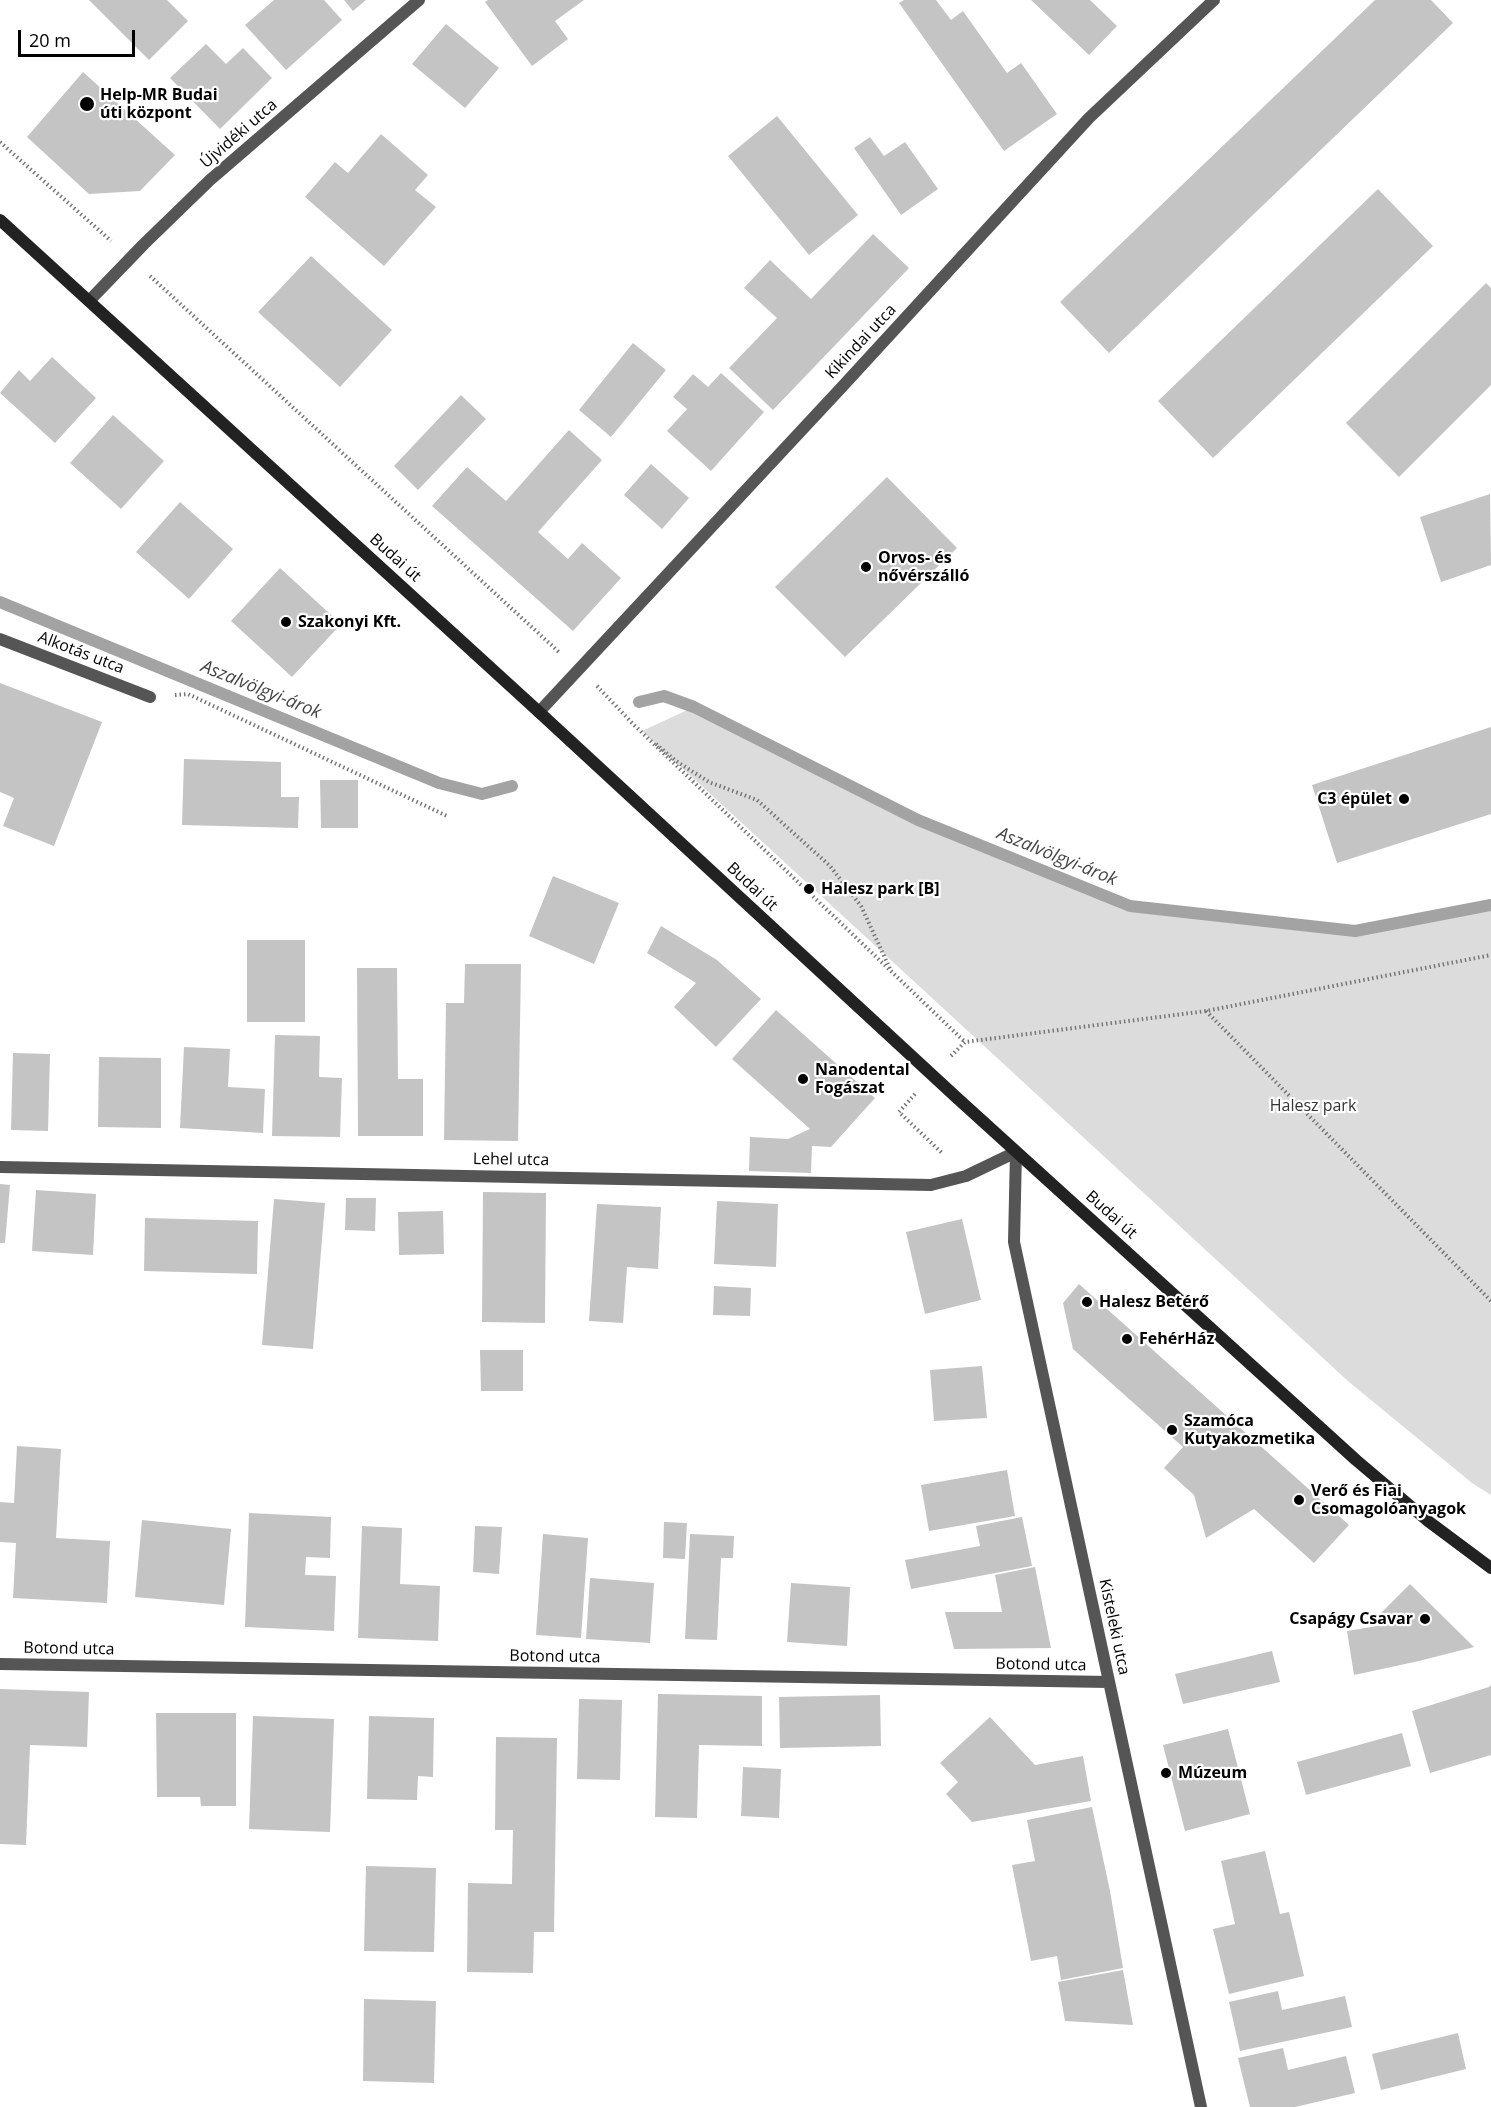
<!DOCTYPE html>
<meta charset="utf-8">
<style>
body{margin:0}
#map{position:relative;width:1491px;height:2107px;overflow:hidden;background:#fff;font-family:"Open Sans",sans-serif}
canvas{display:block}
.scale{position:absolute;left:18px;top:30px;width:117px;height:27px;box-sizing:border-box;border:3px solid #000;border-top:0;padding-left:8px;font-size:18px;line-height:21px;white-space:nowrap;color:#000;-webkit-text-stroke:4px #fff;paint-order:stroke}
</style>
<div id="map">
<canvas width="1491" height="2107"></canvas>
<div class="scale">20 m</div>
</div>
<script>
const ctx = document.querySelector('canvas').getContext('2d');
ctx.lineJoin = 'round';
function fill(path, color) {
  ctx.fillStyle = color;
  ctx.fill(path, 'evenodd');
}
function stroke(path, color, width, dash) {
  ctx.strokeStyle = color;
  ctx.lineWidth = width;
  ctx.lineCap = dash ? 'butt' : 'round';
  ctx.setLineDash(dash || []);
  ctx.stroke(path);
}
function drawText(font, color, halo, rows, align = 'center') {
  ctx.font = font + ' "Open Sans",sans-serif';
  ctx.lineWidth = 4.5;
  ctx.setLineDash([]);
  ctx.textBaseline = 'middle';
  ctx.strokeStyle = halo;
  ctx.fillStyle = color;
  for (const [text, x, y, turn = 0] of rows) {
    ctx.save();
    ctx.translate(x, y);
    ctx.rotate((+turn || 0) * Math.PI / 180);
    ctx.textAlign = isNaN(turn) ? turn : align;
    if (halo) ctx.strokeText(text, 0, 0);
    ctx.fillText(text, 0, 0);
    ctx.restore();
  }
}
const green = new Path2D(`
 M 694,707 L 999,853 L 1130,906 L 1355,931 L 1491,906 L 1491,1495 L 1472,1483 L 1349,1382 L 642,731 Z`);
const stream = new Path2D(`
 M 0,602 L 439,783 L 482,794 L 512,786
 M 639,702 L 664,696 L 694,707 L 918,820 L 1130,906 L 1355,931 L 1491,905`);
const building = new Path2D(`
 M 89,0 L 167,0 L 188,21 L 149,60 Z
 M 274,0 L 324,0 L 342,20 L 286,70 L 245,25 Z
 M 344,0 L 366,0 L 353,11 Z
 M 488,0 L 584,0 L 555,21 L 568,39 L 532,66 L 485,2 Z
 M 904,0 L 936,0 L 951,20 L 963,11 L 1007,73 L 1021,63 L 1057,114 L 1004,151 L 899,3 Z
 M 1031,0 L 1090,0 L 1117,26 L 1089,55 Z
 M 1375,0 L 1431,0 L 1453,23 L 1109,353 L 1060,302 Z
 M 446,24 L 499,68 L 465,108 L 412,64 Z
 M 206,44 L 226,64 L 243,48 L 272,78 L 220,129 L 170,78 Z
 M 83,72 L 175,155 L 140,191 L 89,194 L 27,137 Z
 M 777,116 L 858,215 L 809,255 L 728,156 Z
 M 381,134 L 428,175 L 415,190 L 436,207 L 384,266 L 305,197 L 335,162 L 348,173 Z
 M 870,137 L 884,156 L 905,142 L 938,189 L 901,215 L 854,148 Z
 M 1378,189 L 1433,246 L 1213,458 L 1158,401 Z
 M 873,234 L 909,268 L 773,410 L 729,368 L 777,318 L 744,288 L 770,260 L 811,299 Z
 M 311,256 L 392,330 L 340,387 L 258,312 Z
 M 1486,283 L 1491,288 L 1491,385 L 1399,477 L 1346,423 Z
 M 633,343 L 666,370 L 611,437 L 579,410 Z
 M 52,357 L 96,398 L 55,443 L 0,393 L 19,370 L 30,381 Z
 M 721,373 L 764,412 L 711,471 L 667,431 L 687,409 L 673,397 L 693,374 L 708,387 Z
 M 461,395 L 486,419 L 418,490 L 394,466 Z
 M 113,415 L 164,461 L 121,509 L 70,463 Z
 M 569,430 L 602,460 L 538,532 L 568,559 L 582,543 L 621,578 L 573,631 L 432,506 L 467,467 L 506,501 Z
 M 651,464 L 689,498 L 662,529 L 624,495 Z
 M 887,477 L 957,548 L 845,657 L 775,587 Z
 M 1490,494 L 1491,565 L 1441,582 L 1420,517 Z
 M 180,502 L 233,549 L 189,599 L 136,552 Z
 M 280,568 L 341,624 L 292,677 L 231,621 Z
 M 0,683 L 102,722 L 54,846 L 3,826 L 14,798 L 0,792 Z
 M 1491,727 L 1491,814 L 1337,863 L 1312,785 Z
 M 184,759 L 281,762 L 281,797 L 299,797 L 298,828 L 182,825 Z
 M 320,780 L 358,780 L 358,828 L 321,828 Z
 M 553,876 L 619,903 L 594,964 L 529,936 Z
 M 661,926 L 717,960 L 761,999 L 716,1047 L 674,1007 L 696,983 L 647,953 Z
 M 247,940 L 305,940 L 305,1022 L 247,1022 Z
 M 465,964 L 521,964 L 518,1141 L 444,1140 L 446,1003 L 464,1003 Z
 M 357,968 L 397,968 L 398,1079 L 423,1079 L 423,1136 L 358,1136 Z
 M 776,1010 L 875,1098 L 831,1147 L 812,1146 L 811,1173 L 749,1171 L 750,1137 L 788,1139 L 810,1129 L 732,1059 Z
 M 275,1035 L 320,1036 L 319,1077 L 342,1078 L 340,1137 L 272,1136 Z
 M 184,1047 L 230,1049 L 228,1087 L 265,1089 L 263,1133 L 180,1128 Z
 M 13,1053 L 50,1054 L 48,1131 L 11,1130 Z
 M 99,1057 L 161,1058 L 161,1128 L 98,1127 Z
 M 0,1184 L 10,1185 L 5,1243 L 0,1243 Z
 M 36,1190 L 96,1194 L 93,1255 L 32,1251 Z
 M 483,1192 L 546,1193 L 545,1323 L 482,1322 Z
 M 346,1198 L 376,1198 L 375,1231 L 345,1230 Z
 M 274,1199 L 325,1203 L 313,1349 L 262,1345 Z
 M 717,1201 L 778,1204 L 776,1267 L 714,1264 Z
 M 597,1204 L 661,1207 L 658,1269 L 627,1267 L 623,1323 L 589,1321 Z
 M 443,1211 L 444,1254 L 399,1255 L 398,1212 Z
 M 145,1218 L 258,1221 L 257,1274 L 144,1271 Z
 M 962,1219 L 981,1300 L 925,1314 L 906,1232 Z
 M 1079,1284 L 1349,1525 L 1314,1563 L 1254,1509 L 1206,1538 L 1194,1495 L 1164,1468 L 1183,1447 L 1073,1349 L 1063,1303 Z
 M 714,1286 L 751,1288 L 750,1316 L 713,1315 Z
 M 480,1350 L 523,1350 L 523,1391 L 481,1391 Z
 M 982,1366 L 987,1418 L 934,1421 L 930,1370 Z
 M 17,1446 L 61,1449 L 56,1538 L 110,1541 L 107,1603 L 13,1598 L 16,1543 L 0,1542 L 0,1502 L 14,1503 Z
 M 1007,1470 L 1015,1516 L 929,1531 L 921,1485 Z
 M 249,1513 L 331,1517 L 330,1558 L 306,1557 L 305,1575 L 336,1576 L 334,1631 L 245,1627 Z
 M 1022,1517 L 1032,1566 L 911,1589 L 905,1560 L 980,1546 L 976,1526 Z
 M 142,1520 L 231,1529 L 224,1605 L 135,1597 Z
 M 664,1522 L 687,1523 L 685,1559 L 663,1558 Z
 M 362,1526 L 402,1528 L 400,1584 L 440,1586 L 438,1641 L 358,1638 Z
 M 475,1526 L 502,1527 L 499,1574 L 473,1572 Z
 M 543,1534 L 588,1538 L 581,1638 L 536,1635 Z
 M 690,1534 L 734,1536 L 733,1558 L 721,1558 L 717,1640 L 685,1639 Z
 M 1035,1567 L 1051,1648 L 954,1649 L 945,1612 L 1002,1612 L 995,1575 Z
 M 590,1578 L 654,1583 L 650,1643 L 586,1639 Z
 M 791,1583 L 850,1587 L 847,1646 L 787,1642 Z
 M 1410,1584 L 1474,1647 L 1419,1661 L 1354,1675 L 1347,1631 L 1383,1625 L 1376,1618 Z
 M 1272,1651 L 1280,1682 L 1183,1704 L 1175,1674 Z
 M 1491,1685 L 1491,1755 L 1430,1773 L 1412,1711 L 1489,1687 Z
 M 0,1689 L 89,1692 L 87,1747 L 30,1745 L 26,1845 L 0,1844 Z
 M 658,1694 L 762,1696 L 762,1746 L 699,1745 L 697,1818 L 655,1817 Z
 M 880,1695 L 881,1746 L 780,1748 L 779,1697 Z
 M 579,1699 L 622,1700 L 620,1780 L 577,1779 Z
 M 156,1713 L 236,1713 L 236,1806 L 201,1806 L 200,1797 L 157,1797 Z
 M 253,1716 L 334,1719 L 330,1832 L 249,1829 Z
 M 369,1716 L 434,1718 L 433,1777 L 418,1776 L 417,1800 L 367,1799 Z
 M 990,1717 L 1035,1765 L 1083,1756 L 1091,1801 L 972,1822 L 946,1794 L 958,1782 L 940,1763 Z
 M 1228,1729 L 1250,1814 L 1185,1831 L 1163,1745 Z
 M 1402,1733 L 1411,1766 L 1306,1795 L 1297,1762 Z
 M 496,1737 L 557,1738 L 554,1932 L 534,1932 L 533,1973 L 467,1972 L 468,1883 L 512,1884 L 513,1830 L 495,1830 Z
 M 743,1767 L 781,1769 L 779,1818 L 741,1816 Z
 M 1092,1807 L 1110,1891 L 1123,1968 L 1061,1980 L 1057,1956 L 1031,1961 L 1012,1865 L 1035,1861 L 1027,1820 Z
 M 1265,1851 L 1280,1914 L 1289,1912 L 1304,1976 L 1229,1994 L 1213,1929 L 1235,1924 L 1221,1861 Z
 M 366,1866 L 436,1868 L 434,1952 L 364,1951 Z
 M 1123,1970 L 1133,2025 L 1065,2021 L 1058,1982 Z
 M 1278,1991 L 1282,2010 L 1345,1996 L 1352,2027 L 1240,2051 L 1229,2002 Z
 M 364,1999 L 436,2001 L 434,2083 L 363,2081 Z
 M 1458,2033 L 1466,2069 L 1381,2090 L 1372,2054 Z
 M 1283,2048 L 1288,2070 L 1346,2056 L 1355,2093 L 1295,2107 L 1250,2107 L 1238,2058 Z`);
const path = new Path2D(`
 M 0,142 L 111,241
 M 150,276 L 560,653
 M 597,686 L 633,724 L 965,1042
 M 175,695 L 188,694 L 447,816
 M 656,744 L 676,761 L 709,782 L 757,800 L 830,866 L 861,906 L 891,971
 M 1206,1011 L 1491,1301
 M 951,1056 L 965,1042 L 1206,1011 L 1491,955
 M 915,1094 L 899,1112 L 943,1154`);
const minor = new Path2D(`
 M 89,301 L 144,244 L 210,180 L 419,0
 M 0,639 L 150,697
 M 539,712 L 841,388 L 1089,118 L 1214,0
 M 0,1167 L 931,1185 L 966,1176 L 1016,1152 L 1014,1242 L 1201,2107
 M 0,1664 L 1109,1682`);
const secondary = new Path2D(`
 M 0,220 L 539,712 L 956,1097 L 1356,1460 L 1428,1521 L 1491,1568`);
const markers = [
 [87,104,8,"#000"],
 [866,567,6,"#000"],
 [286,622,6,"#000"],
 [1404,799,6,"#000"],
 [809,889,6,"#000"],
 [803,1079,6,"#000"],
 [1087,1302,6,"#000"],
 [1127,1339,6,"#000"],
 [1172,1430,6,"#000"],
 [1299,1500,6,"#000"],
 [1425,1619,6,"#000"],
 [1166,1773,6,"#000"]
];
const poiNames = [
 ["Help-MR Budai",100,95],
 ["úti központ",100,113],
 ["Orvos- és",878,558],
 ["nővérszálló",878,576],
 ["Szakonyi Kft.",298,622],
 ["C3 épület",1392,799,"right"],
 ["Halesz park [B]",821,889],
 ["Nanodental",815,1070],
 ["Fogászat",815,1088],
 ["Halesz Betérő",1099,1302],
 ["FehérHáz",1139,1339],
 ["Szamóca",1184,1421],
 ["Kutyakozmetika",1184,1439],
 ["Verő és Fiai",1311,1491],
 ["Csomagolóanyagok",1311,1509],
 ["Csapágy Csavar",1413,1619,"right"],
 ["Múzeum",1178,1773]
];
const streetNames = [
 ["Újvidéki utca",239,134,-41],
 ["Kikindai utca",861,342,-47],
 ["Budai út",395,558,42],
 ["Alkotás utca",81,653,21],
 ["Budai út",752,887,43],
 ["Lehel utca",511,1160,1],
 ["Budai út",1111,1215,42],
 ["Kisteleki utca",1114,1627,78],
 ["Botond utca",69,1649,1],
 ["Botond utca",555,1657,1],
 ["Botond utca",1041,1665,1]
];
const parkNames = [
 ["Halesz park",1313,1106]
];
const waterNames = [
 ["Aszalvölgyi-árok",261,690,22],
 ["Aszalvölgyi-árok",1057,857,22]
];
fill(green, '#dcdcdc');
stroke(stream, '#a3a3a3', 12);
fill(building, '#c4c4c4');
stroke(path, '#777', 4, [1.5, 3]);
stroke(minor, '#555', 12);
stroke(secondary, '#222', 12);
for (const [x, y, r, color] of markers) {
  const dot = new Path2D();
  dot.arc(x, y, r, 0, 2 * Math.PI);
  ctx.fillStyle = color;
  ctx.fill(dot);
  stroke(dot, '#fff', 2);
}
drawText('bold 16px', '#000', '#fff', poiNames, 'left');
drawText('16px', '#000', '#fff', streetNames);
drawText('16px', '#333', '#fff', parkNames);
drawText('italic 18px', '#444', '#fff', waterNames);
</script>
